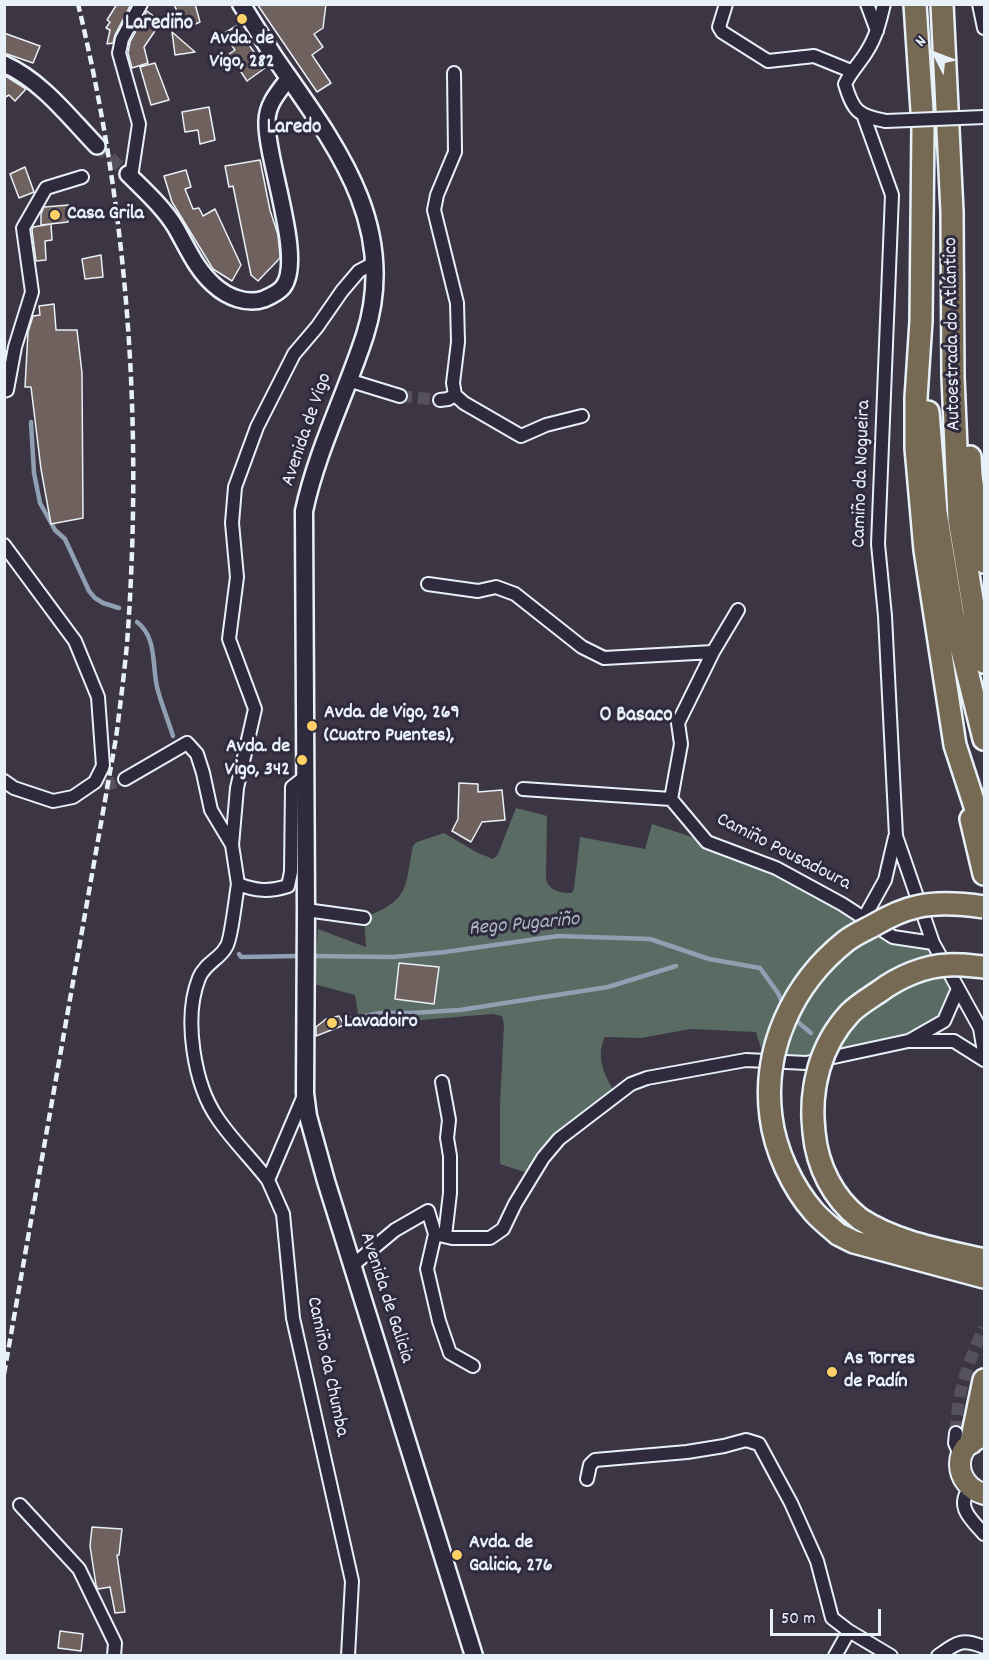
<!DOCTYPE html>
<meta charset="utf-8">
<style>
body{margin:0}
#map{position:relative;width:989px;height:1660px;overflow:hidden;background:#3c3543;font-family:Dekko,sans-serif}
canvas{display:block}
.frame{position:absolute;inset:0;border:6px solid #e8f1f8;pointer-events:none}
.north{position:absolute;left:905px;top:24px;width:60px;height:60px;-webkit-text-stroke:4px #2f2a3d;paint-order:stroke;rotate:312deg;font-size:16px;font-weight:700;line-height:24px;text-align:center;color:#e8f1f8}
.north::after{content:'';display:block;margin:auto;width:21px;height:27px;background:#e8f1f8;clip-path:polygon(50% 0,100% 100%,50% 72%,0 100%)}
.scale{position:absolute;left:770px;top:1609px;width:111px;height:27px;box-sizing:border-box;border:3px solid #e8f1f8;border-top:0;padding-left:8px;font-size:18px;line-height:21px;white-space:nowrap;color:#e8f1f8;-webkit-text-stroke:4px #2f2a3d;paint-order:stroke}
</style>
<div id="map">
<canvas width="989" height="1660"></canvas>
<div class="frame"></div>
<div class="north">N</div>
<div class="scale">50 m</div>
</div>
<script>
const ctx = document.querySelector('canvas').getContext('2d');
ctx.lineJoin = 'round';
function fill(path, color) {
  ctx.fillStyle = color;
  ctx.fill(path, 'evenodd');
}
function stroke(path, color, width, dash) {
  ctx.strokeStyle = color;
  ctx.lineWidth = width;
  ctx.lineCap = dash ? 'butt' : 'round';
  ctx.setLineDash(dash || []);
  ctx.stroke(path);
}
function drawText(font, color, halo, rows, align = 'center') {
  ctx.font = font + ' Dekko,sans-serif';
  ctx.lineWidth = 6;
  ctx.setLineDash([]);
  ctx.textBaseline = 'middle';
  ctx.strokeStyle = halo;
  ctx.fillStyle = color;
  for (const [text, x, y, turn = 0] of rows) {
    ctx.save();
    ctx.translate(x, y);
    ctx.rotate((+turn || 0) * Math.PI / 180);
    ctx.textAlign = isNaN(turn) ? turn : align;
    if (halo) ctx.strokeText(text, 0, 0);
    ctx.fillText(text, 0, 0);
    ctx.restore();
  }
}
const green = new Path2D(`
 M 516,808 L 547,816 L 546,879 C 549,891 561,893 572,893 L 574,888 L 580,837 L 645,849 L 652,824 L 707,842 L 776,868 L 893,937 L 933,943 L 958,989 L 944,1021 L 906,1042 L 806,1063 L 765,1061 L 756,1032 L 691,1029 L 641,1038 L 605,1037 C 595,1057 605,1078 617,1095 L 559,1139 L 533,1175 L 500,1164 L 500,1105 L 504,1024 L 502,1016 L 492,1014 L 386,1023 L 359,1020 L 355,995 L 314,984 L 318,929 L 366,947 L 364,918 C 410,899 404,891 413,846 L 417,842 L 444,833 L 476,852 L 493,859 L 498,854 Z`);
const stream = new Path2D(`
 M 31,422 L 34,473 L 40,503 L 55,530 L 65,539 L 89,591 L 95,598 L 103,603 L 119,608
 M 137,622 C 157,637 152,665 157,687 C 161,703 168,720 173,736
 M 239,954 L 241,957 L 301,956
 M 310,956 L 393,957 L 445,952 L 558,936 L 650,939 L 709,959 L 760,968 L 778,993 L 784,1007
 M 793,1018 L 811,1033
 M 341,1021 L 380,1013 L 411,1013 L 460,1010 L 608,987 L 676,966`);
const building = new Path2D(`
 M 117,4 L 131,4 L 115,35 L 113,43 L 107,44 L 110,30 L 106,28 L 110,22 L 107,20 Z
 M 174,4 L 195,4 L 200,22 L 184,29 Z
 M 257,4 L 326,4 L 323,28 L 314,34 L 323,47 L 312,55 L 331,83 L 317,92 Z
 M 147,11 L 161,22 L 144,47 L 148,63 L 132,68 L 128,53 L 130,42 Z
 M 236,26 L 265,68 L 247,81 L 229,54 L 235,50 L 223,34 Z
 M 172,32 L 195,52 L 175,55 Z
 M 4,33 L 40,46 L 33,63 L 4,53 Z
 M 155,63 L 169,100 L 151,105 L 140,67 Z
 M 4,75 L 26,89 L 15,101 L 9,95 L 4,98 Z
 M 209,107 L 215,140 L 200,144 L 198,130 L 185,132 L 182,112 Z
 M 260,160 L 270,210 L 278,235 L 280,255 L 280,258 L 258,281 L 251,275 L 233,186 L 229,187 L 225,166 Z
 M 25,167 L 34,192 L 19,198 L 10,174 Z
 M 186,170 L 191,187 L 185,189 L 193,209 L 199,208 L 203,216 L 215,209 L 241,265 L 232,281 L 213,269 L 172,202 L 164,176 Z
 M 69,205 L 68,222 L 41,225 L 41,214 L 44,207 Z
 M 51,224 L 52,240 L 45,241 L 46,260 L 36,261 L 32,230 L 33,227 Z
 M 101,255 L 103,277 L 85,279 L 82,259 Z
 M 54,304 L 56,330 L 77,330 L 82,373 L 83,518 L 51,524 L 41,469 L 31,387 L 25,387 L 28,332 L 33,316 L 40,315 L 39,306 Z
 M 459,783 L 478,784 L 478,792 L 502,790 L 505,820 L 482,822 L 471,842 L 452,831 L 458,819 Z
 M 399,963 L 439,967 L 434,1004 L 395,999 Z
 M 339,1016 L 344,1025 L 316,1036 L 316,1027 L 326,1019 Z
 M 92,1527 L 122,1529 L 119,1555 L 117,1555 L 125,1612 L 115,1613 L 110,1587 L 98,1589 L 96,1585 L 90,1546 Z
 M 60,1631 L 83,1634 L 81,1651 L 58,1648 Z`);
const minorTunnel = new Path2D(`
 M 97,146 L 128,174
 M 400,396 L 440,400
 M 104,786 L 125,779
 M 956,1433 C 956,1395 968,1362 984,1328`);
const minor = new Path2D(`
 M 726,4 L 719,27 L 722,32 L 768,61 L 814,56 L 851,71
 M 867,4 L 877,31
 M 884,4 C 880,21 876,37 867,51 C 860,63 851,71 845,84 C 853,111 858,116 886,121
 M 979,4 L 984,28
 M 454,73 L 455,152 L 437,195 L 434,210 L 457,303 L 458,342 L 453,383 L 455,395 L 464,403 L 521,436 L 546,425 L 582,416
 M 864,117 L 892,195 L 878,544 L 885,616 L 896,836 L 933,943 L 980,1028 L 984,1052
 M 131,177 L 139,124 L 119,53 L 122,39 L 141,4
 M 348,380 L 400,396
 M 4,391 L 7,390 L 15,347 L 32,292 L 23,228 L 46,188 L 82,177
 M 440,400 L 448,399 L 455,395
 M 4,545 L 75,641 L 98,697 L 103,766 L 95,782 L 73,797 L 53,801 L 14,788 L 4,781
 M 428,584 L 478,591 L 496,587 L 515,594 L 582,647 L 604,658 L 713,652
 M 738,610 L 713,652 L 678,723 L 681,744 L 671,799 L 707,842 L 776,868 L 842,904 L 893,937 L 933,943
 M 125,779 L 187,743 L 197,754 L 203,773 L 211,810 L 232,845 L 238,884 C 256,891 269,892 288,886 L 291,872 L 292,787 L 305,777
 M 523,789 L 671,799
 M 232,845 L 237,788 L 255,709 L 229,639 L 237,577 L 232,523 L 235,487 L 257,427 L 294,354 L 317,327 L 342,291 L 359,271 L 376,262
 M 238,884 C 236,895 231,941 226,947 C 220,959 205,963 199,978 C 183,1018 194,1085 218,1119 C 233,1141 252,1159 268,1180
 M 306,910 L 364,918
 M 864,918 L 885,880 L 895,837
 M 909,1041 L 944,1021 L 958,989
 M 442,1082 L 449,1120 L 447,1138 L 450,1156 L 450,1193 L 445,1236
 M 305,1093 L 268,1180 L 283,1214 L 293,1318 L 352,1581 L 348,1656
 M 435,1234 L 427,1269 L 439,1321 L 450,1353 L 473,1366
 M 353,1265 L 395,1230 L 428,1211 L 435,1234 L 452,1238 L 490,1238 L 503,1229 L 515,1204 L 543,1158 L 559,1139 L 631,1084 L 647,1078 L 746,1060 L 806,1063 L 908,1041 L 954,1041 L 984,1060
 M 956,1433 L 955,1443 L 961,1457
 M 587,1479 L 590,1465 L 595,1460 L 687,1452 L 724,1446 L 746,1440 L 759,1444 L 791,1503 L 817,1561 L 832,1618 L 849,1631 L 891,1656
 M 970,1488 C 955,1507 971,1519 984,1534
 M 20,1505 L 79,1569 L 115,1643 L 114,1656
 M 835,1656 L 849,1631
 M 938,1656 C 958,1642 961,1638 984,1647`);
const tertiary = new Path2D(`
 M 4,64 C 42,81 69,117 97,146
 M 128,174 C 145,191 164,208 176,228 C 188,249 196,269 214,285 C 227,297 247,305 264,299 C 271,296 279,292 283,287 C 305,259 265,157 267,121 C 267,104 279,91 289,78`);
const secondary = new Path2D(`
 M 241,4 C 253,22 263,40 275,58 C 334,143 400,225 365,335 C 346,394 317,450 304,511 L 306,910 L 305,1093 L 308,1116 L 326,1181 L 474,1656`);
const trunk = new Path2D(`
 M 984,1437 C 951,1444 953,1485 984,1494`);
const motorway = new Path2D(`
 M 915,4 L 923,126 L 921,321 L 916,398 L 916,448 L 925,550 L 955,745 L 984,834
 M 942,4 L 952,212 L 953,377 L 959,519 L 979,642 L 984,662
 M 928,412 L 936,512 L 953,615 L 984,739
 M 970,457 L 971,476 L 984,562
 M 971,819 L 984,874
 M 860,1219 C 897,1243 942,1250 984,1260
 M 838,1234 L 854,1242 L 984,1277
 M 971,1443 L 984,1380`);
const rail = new Path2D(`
 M 4,1374 L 116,738 C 120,707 124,675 127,644 C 143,429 129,214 78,4`);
const minorBridge = new Path2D(`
 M 886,121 L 984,117`);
const motorwayBridge = new Path2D(`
 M 860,1219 C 833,1198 817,1166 814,1132 C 809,1089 820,1045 850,1013 C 859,1004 870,998 880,991 C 899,977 924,966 948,965 C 960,964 972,966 984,967
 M 838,1234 C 830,1227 821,1220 814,1212 C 792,1187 775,1150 771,1117 C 762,1049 793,983 846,941 C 855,934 865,930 874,925 C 886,918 902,910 916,907 C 936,902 964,904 984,907`);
const markers = [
 [242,19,6,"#ffd166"],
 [55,215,6,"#ffd166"],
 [312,726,6,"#ffd166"],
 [302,760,6,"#ffd166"],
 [332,1023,6,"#ffd166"],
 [832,1372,6,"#ffd166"],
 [457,1555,6,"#ffd166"]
];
const poiNames = [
 ["Avda. de",242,40,"center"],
 ["Vigo, 282",242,63,"center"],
 ["Casa Grila",67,215],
 ["Avda. de Vigo, 269",324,714],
 ["(Cuatro Puentes),",324,737],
 ["Avda. de",290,748,"right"],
 ["Vigo, 342",290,771,"right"],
 ["Lavadoiro",344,1023],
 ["As Torres",844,1360],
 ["de Padín",844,1383],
 ["Avda. de",469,1544],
 ["Galicia, 276",469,1567]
];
const streetNames = [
 ["Autoestrada do Atlántico",954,334,-91],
 ["Avenida de Vigo",308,430,-71],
 ["Camiño da Nogueira",863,474,-88],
 ["Camiño Pousadoura",783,853,27],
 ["Avenida de Galicia",385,1298,72],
 ["Camiño da Chumba",326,1367,78]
];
const neighbourhoodNames = [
 ["Larediño",159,25],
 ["Laredo",294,129],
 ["O Basaco",636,717]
];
const waterNames = [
 ["Rego Pugariño",524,926,-5]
];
fill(green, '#5a6b64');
stroke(stream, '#909fb1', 4.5);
fill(building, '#6f615d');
stroke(building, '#e8f1f8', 1.5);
stroke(minorTunnel, '#56515e', 12, [12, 6]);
stroke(minor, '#e8f1f8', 16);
stroke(tertiary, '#e8f1f8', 20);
stroke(secondary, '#e8f1f8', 21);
stroke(trunk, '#e8f1f8', 24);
stroke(motorway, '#e8f1f8', 26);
stroke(minor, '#2f2a3d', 12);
stroke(tertiary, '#2f2a3d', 15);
stroke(secondary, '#2f2a3d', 16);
stroke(trunk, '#776a54', 20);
stroke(motorway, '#776a54', 21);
stroke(rail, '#e8f1f8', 4.5, [9, 4.5]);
stroke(minorBridge, '#e8f1f8', 16, []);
stroke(motorwayBridge, '#e8f1f8', 26, []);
stroke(minorBridge, '#2f2a3d', 12);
stroke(motorwayBridge, '#776a54', 21);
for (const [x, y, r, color] of markers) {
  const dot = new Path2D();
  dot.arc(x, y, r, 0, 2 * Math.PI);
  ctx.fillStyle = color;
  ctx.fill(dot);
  stroke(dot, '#2f2a3d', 2);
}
drawText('bold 20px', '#e8f1f8', '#2f2a3d', poiNames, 'left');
drawText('20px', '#e8f1f8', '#2f2a3d', streetNames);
drawText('bold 21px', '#e8f1f8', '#2f2a3d', neighbourhoodNames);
drawText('italic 21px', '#aebac8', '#2f2a3d', waterNames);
</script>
